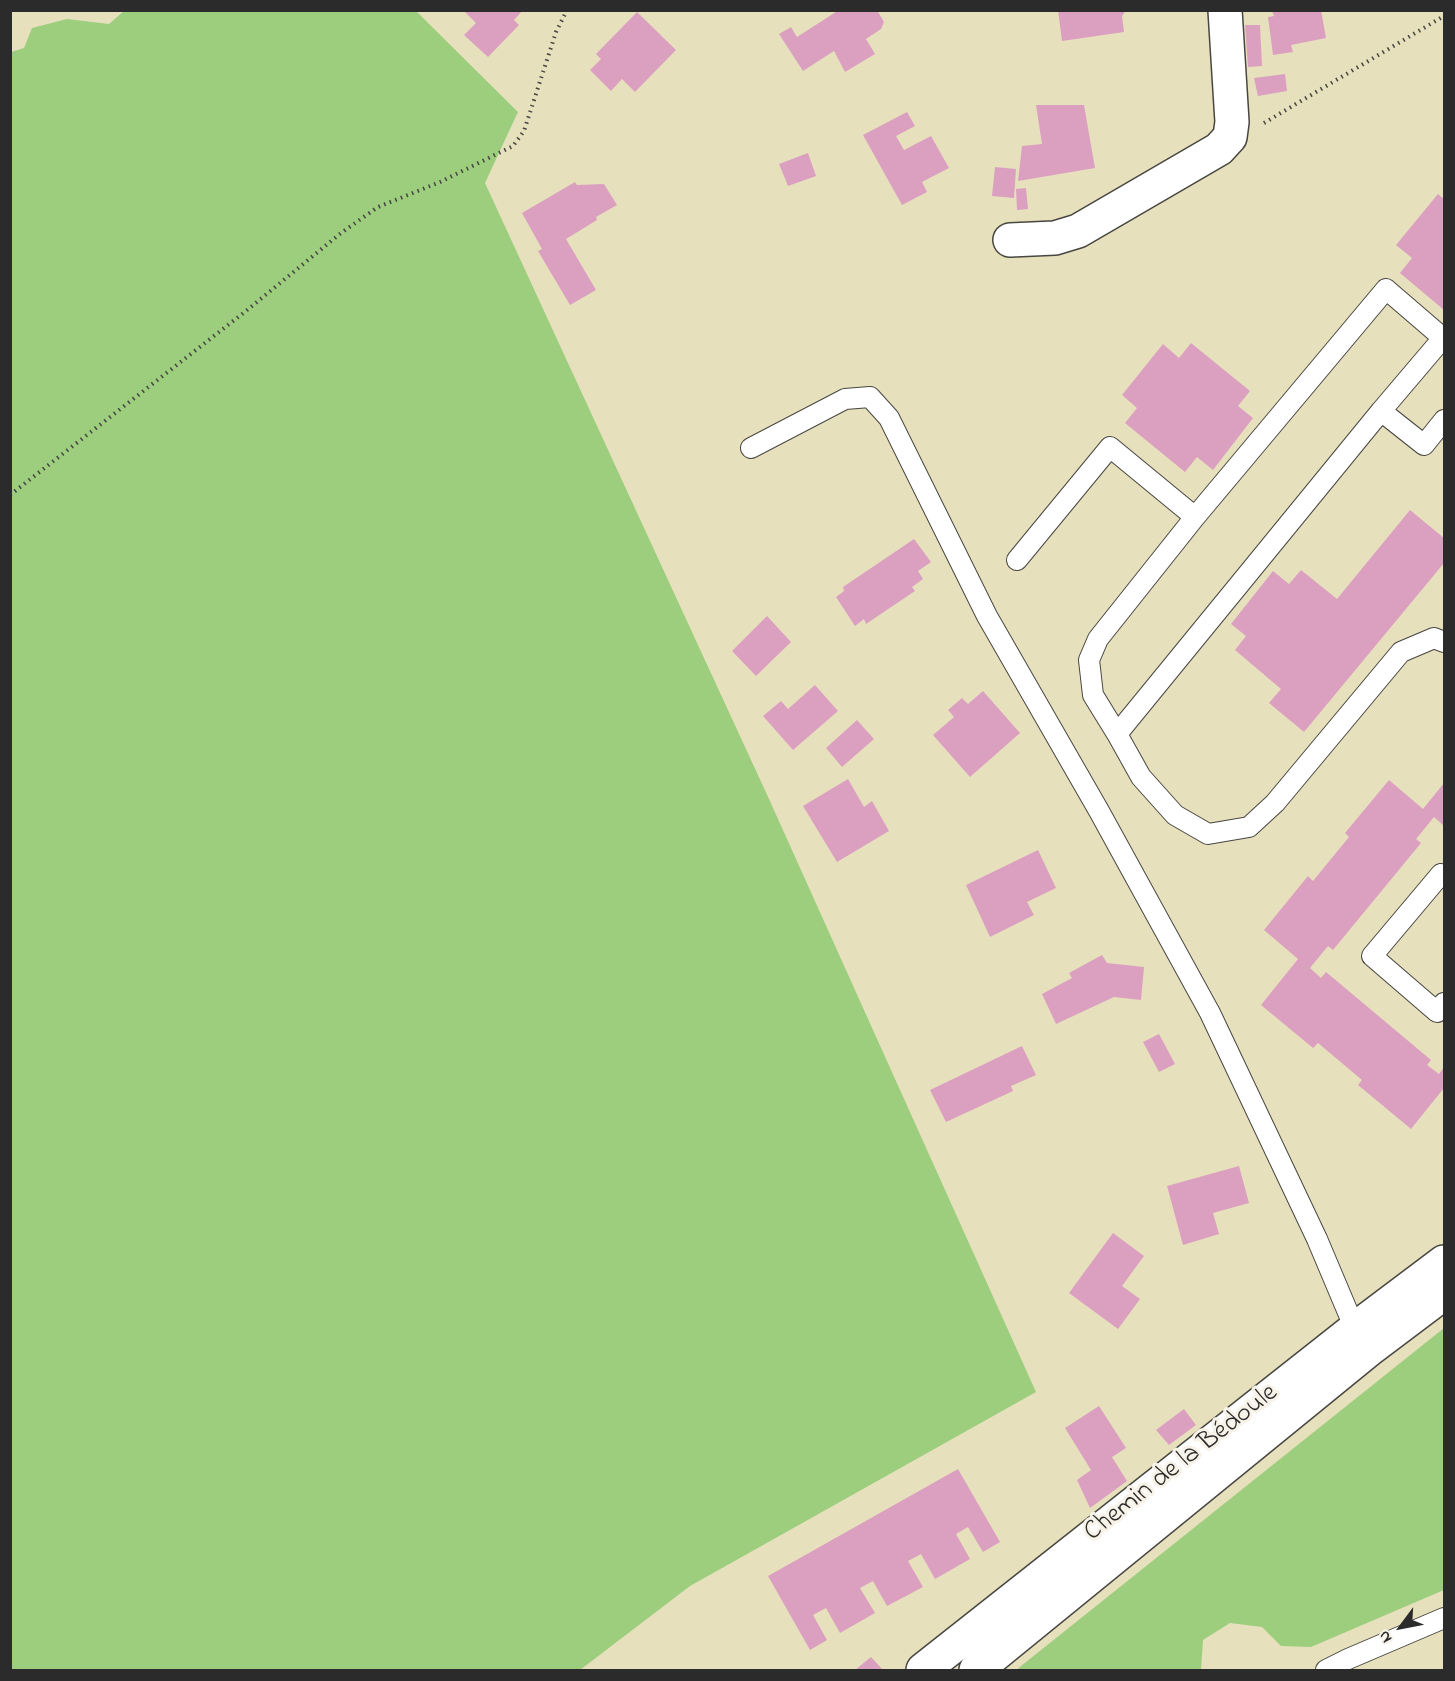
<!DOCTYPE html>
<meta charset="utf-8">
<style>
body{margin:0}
#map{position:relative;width:1455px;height:1681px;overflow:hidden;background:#e7e0bd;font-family:"Indie Flower",sans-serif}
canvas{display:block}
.frame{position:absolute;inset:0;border:12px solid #2b2b2b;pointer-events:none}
.north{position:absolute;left:1371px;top:1597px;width:60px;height:60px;-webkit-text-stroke:4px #f7f3e8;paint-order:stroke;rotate:238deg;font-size:16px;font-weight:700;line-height:24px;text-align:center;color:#2b2b2b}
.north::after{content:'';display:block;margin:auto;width:21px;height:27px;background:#2b2b2b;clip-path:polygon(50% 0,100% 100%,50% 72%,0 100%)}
</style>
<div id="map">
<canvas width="1455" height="1681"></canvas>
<div class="frame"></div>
<div class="north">N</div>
</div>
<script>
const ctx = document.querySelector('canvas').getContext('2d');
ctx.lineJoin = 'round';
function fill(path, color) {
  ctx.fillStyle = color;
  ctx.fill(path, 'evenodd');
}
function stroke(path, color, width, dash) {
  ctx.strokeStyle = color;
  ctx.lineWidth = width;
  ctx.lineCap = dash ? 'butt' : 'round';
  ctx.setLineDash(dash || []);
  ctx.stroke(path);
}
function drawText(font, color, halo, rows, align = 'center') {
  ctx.font = font + ' "Indie Flower",sans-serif';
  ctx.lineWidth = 6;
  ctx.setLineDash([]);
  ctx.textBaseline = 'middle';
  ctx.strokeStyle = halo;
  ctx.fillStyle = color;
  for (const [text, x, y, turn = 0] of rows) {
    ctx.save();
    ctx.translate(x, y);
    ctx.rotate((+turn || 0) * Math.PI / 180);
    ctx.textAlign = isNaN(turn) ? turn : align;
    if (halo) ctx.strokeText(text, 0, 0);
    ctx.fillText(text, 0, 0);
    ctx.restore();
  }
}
const green = new Path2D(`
 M 124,11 L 416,11 L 518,112 L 485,183 L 769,799 L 1036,1392 L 690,1586 L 580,1670 L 11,1670 L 11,52 L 24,48 L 32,28 L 67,19 L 109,24 Z
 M 1444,1328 L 1444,1590 L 1311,1647 L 1281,1646 L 1262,1627 L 1230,1623 L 1203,1640 L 1201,1670 L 1016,1670 Z`);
const building = new Path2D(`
 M 463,10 L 523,10 L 514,20 L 519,25 L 488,57 L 464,35 L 476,23 Z
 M 839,10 L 877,10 L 884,22 L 881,29 L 866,39 L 875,54 L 845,72 L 834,51 L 803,71 L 779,34 L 791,27 L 797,37 Z
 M 1058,10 L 1126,10 L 1122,16 L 1124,32 L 1062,41 Z
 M 1276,10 L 1321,10 L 1326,38 L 1291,45 L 1293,52 L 1273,55 L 1268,17 L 1274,16 L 1272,11 Z
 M 637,12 L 676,50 L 635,92 L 622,79 L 611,91 L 590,70 L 601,59 L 596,54 Z
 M 1245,25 L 1260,25 L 1262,66 L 1248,67 Z
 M 1285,74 L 1287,91 L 1258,96 L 1254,78 Z
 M 1036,105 L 1084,105 L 1095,168 L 1018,181 L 1022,146 L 1042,144 Z
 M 907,112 L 915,126 L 896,136 L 904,150 L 931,136 L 949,168 L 922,182 L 927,192 L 902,205 L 863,135 Z
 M 808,153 L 816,176 L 788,186 L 779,164 Z
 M 995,167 L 1016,169 L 1014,198 L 992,196 Z
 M 575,182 L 577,185 L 604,184 L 617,205 L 596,217 L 597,220 L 566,239 L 596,290 L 570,305 L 538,251 L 542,249 L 522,213 Z
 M 1026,188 L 1028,209 L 1017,210 L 1016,189 Z
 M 1438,194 L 1444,199 L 1444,310 L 1400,273 L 1412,258 L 1396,245 Z
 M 1191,343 L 1250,391 L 1238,406 L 1253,418 L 1213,470 L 1197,457 L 1185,472 L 1125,423 L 1137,408 L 1122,395 L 1163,344 L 1179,358 Z
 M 1410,510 L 1444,538 L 1444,563 L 1304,732 L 1269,703 L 1281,689 L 1235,650 L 1246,636 L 1231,624 L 1273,571 L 1289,584 L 1301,570 L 1337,599 Z
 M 914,539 L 931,562 L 918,571 L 923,579 L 912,587 L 915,591 L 866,624 L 864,619 L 855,626 L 836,597 L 844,591 L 843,587 Z
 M 767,616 L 791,642 L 756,676 L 732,651 Z
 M 815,685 L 838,711 L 793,750 L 763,716 L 781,701 L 788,709 Z
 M 983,691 L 1020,733 L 970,777 L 933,735 L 954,717 L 948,710 L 962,698 L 968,704 Z
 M 857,720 L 874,739 L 842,767 L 826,748 Z
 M 848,779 L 864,807 L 872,801 L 889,831 L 837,862 L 803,806 Z
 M 1389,780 L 1423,809 L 1444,783 L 1444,826 L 1434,817 L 1416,839 L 1421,843 L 1333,950 L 1328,946 L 1310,968 L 1321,978 L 1326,972 L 1431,1060 L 1427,1065 L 1439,1074 L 1444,1067 L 1444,1088 L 1411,1129 L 1358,1085 L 1362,1080 L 1318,1043 L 1313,1048 L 1261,1005 L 1298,959 L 1264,930 L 1308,876 L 1313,881 L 1349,837 L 1345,833 Z
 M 1038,850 L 1056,888 L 1027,902 L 1034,915 L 990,937 L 966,885 Z
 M 1102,955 L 1107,963 L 1144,967 L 1141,1000 L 1114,997 L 1056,1024 L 1042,994 L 1072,978 L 1069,973 Z
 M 1159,1034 L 1175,1064 L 1159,1072 L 1143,1042 Z
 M 1022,1046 L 1036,1075 L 1011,1086 L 1013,1091 L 946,1122 L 930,1090 Z
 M 1239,1166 L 1249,1203 L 1213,1213 L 1219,1234 L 1183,1245 L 1167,1186 Z
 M 1113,1233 L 1144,1256 L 1122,1286 L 1140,1299 L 1118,1329 L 1069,1293 Z
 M 1099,1406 L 1126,1448 L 1112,1457 L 1127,1481 L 1090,1508 L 1077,1480 L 1091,1470 L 1065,1428 Z
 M 1184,1409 L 1196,1425 L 1169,1445 L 1156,1430 Z
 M 958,1469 L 1000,1542 L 983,1552 L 968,1527 L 956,1534 L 970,1559 L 935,1579 L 921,1554 L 908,1561 L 923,1587 L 887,1606 L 873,1581 L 860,1588 L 875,1613 L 840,1633 L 826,1608 L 813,1615 L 827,1640 L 810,1650 L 768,1576 Z
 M 871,1657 L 883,1670 L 855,1670 Z`);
const path = new Path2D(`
 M 1264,123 L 1444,16
 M 10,495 L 246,311 L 341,233 L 378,207 L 440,182 L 513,146 L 524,131 L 556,32 L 567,10`);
const service = new Path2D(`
 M 1444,420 L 1424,445 L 1381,411 L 1117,734 L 1141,777 L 1175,815 L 1208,834 L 1249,827 L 1275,803 L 1401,652 L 1434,638 L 1444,642
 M 751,448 L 845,399 L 870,397 L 889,418 L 987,616 L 1099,811 L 1210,1013 L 1317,1239 L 1355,1329
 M 1017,560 L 1110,447 L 1195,517
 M 1117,734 L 1093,695 L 1089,660 L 1098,639 L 1195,517 L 1386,289 L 1443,338 L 1381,411
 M 1444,876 L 1441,874 L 1372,956 L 1437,1012 L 1444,1003
 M 1326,1670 L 1348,1659 L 1444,1618`);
const minor = new Path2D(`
 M 1010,240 L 1055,238 L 1078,231 L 1219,149 L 1230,137 L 1232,122 L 1225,10`);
const tertiary = new Path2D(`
 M 923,1670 L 1355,1329 L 1444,1262
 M 976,1670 L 1371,1348 L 1444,1293`);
const streetNames = [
 ["Chemin de la Bédoule",1182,1464,-38]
];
fill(green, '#9dce7e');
fill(building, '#dba0c0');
stroke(service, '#474641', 22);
stroke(minor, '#474641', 36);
stroke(tertiary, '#474641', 36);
stroke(path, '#474641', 4, [1.5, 4.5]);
stroke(service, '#fff', 20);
stroke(minor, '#fff', 33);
stroke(tertiary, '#fff', 33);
drawText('27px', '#2b2b2b', '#f7f3e8', streetNames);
</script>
